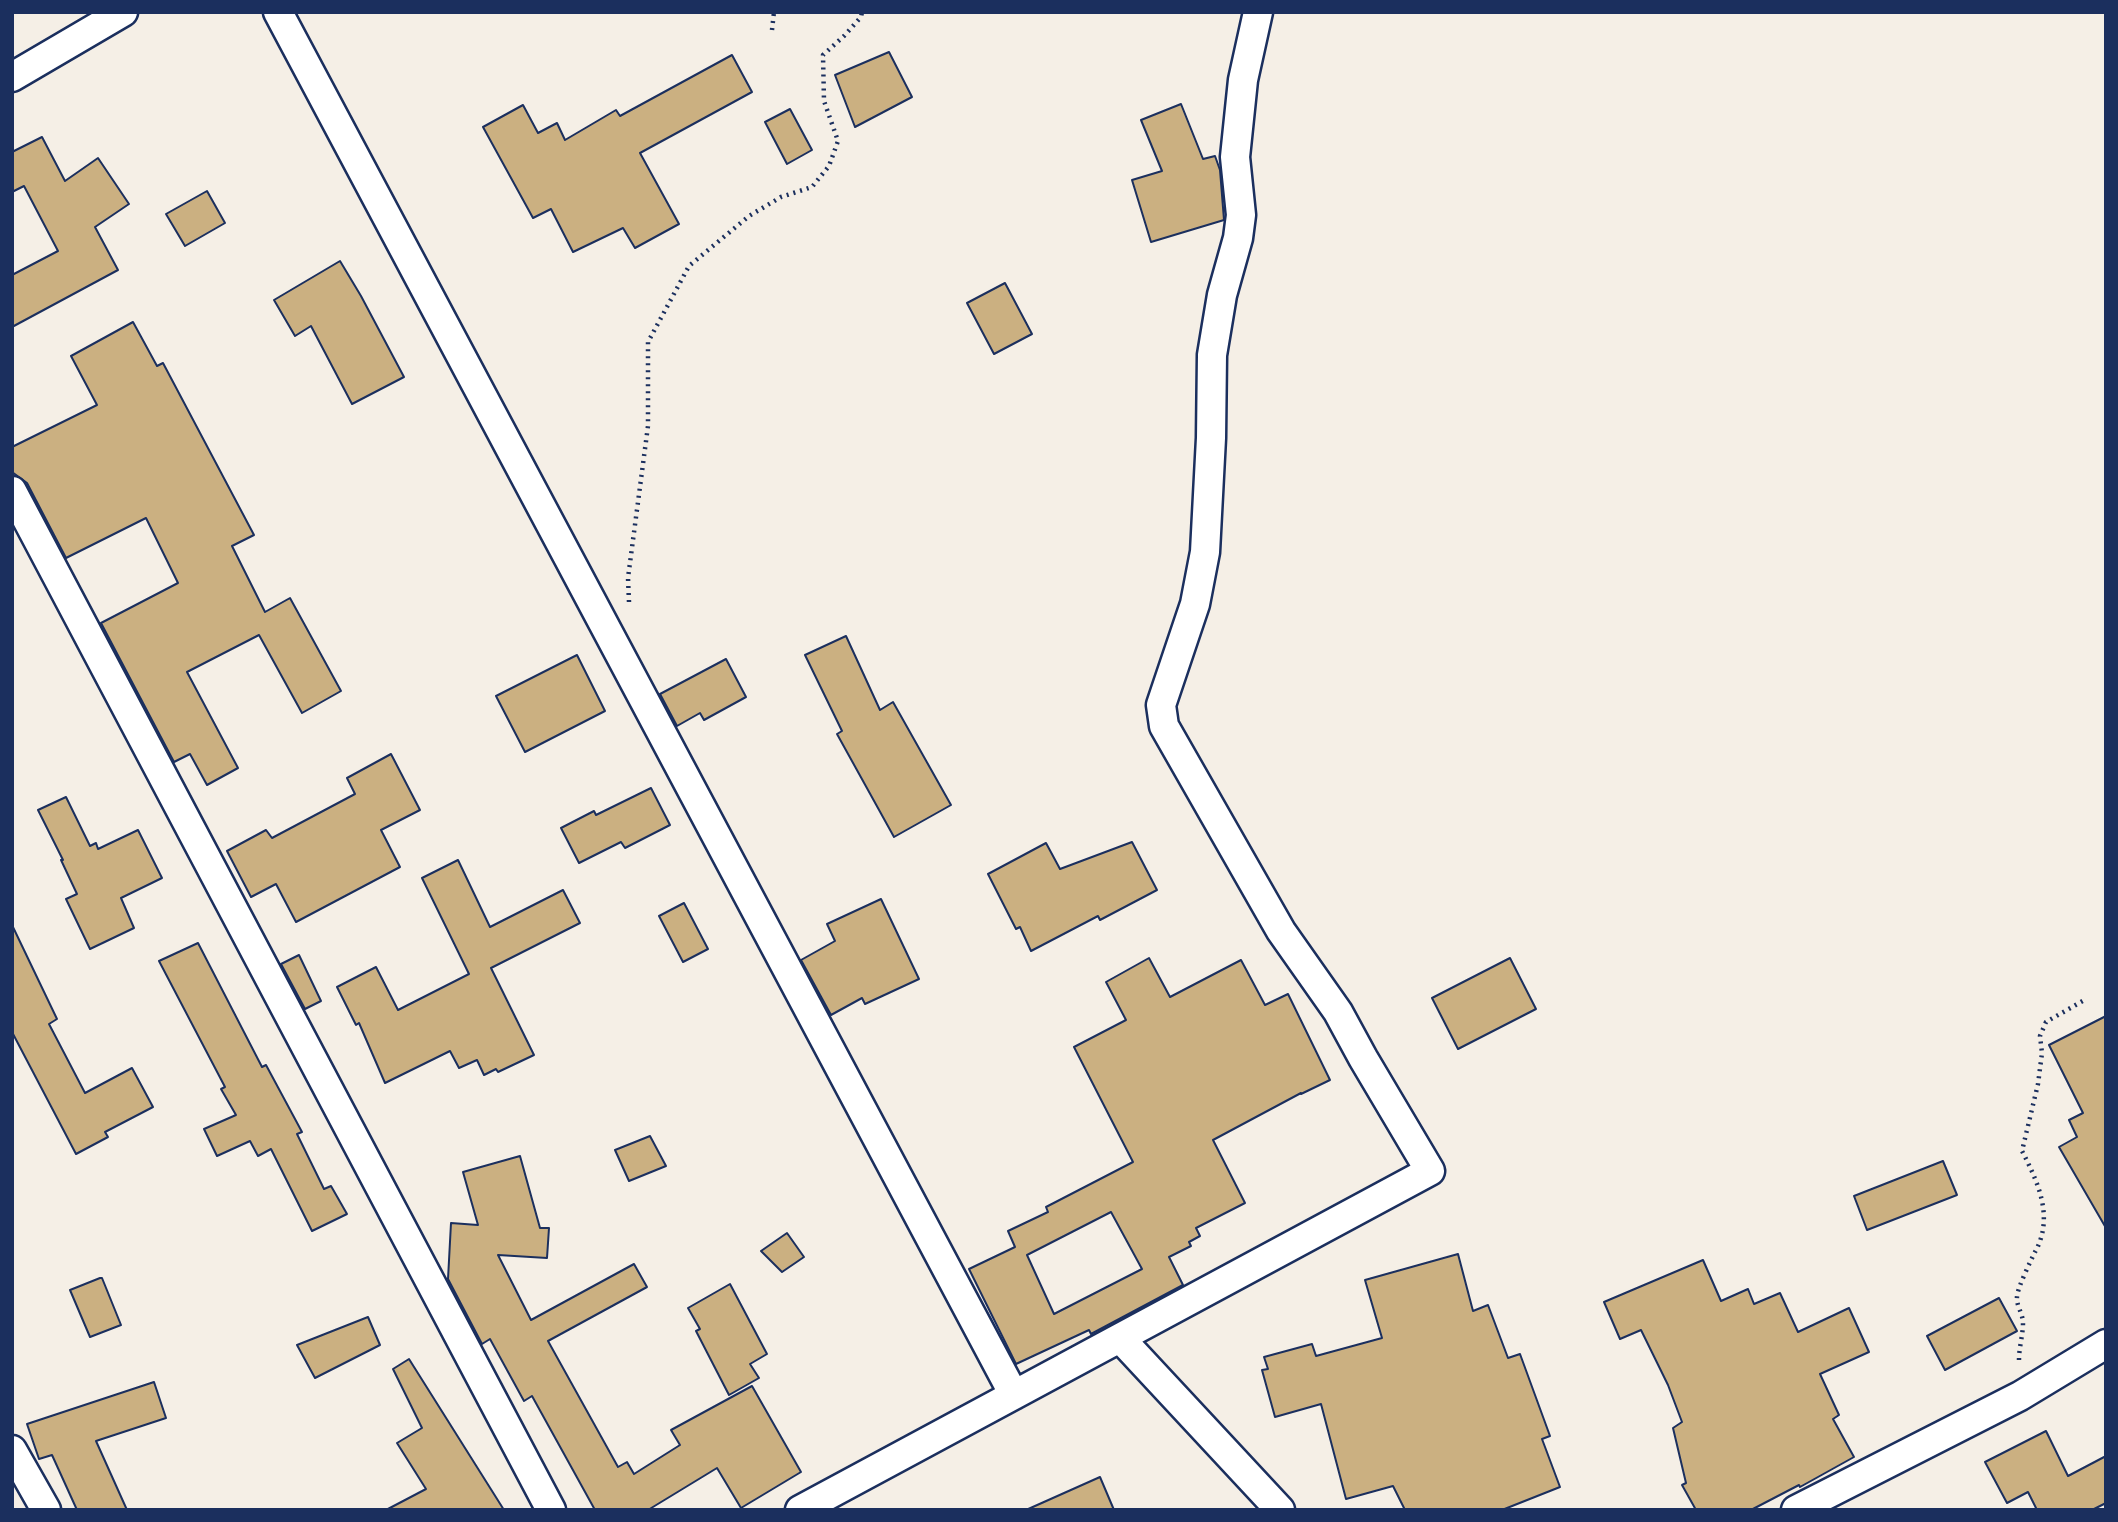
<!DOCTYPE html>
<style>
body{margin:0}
#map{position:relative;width:2118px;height:1522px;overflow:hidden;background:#f5efe6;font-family:"Playpen Sans",sans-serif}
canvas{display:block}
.frame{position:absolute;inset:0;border:14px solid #1b2f5e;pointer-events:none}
</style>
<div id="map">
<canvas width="2118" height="1522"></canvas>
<div class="frame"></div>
</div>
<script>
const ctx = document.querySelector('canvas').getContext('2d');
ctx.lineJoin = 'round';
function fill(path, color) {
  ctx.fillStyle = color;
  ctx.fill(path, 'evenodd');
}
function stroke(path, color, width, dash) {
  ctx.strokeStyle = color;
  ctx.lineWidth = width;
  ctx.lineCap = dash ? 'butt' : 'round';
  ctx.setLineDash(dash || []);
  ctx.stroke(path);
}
const building = new Path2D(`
 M 889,52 L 912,97 L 855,127 L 835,75 Z
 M 732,55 L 752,92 L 640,153 L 679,224 L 635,248 L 623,228 L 573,252 L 551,209 L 533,218 L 483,127 L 523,105 L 538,133 L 557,123 L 565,140 L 616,110 L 620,116 Z
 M 1181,104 L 1203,159 L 1215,156 L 1220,170 L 1224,220 L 1151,242 L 1132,180 L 1162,171 L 1141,120 Z
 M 790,109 L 812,150 L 787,164 L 765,122 Z
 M 42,137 L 65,181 L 98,158 L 129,204 L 95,227 L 118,270 L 12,327 L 12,275 L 58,251 L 24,186 L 12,192 L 12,152 Z
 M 207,191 L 225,223 L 185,246 L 166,214 Z
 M 340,261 L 361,296 L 404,377 L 352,404 L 311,326 L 295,336 L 274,300 Z
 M 1005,283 L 1032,334 L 994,354 L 967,303 Z
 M 133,322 L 157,366 L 163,363 L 254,535 L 232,546 L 265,612 L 290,598 L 341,691 L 302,713 L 259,635 L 187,672 L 238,768 L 207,785 L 190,754 L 174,762 L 101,623 L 178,583 L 146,518 L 66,558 L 27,483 L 12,472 L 12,447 L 97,405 L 71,356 Z
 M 846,636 L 880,710 L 893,702 L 951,805 L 894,837 L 837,734 L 842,731 L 805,655 Z
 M 577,655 L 605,711 L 525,752 L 496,696 Z
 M 726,659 L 746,697 L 704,720 L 700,713 L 677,726 L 660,694 Z
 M 391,754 L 420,810 L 381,830 L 400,867 L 296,922 L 276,884 L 251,897 L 227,851 L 266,830 L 272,838 L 355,794 L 347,778 Z
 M 651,788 L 670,825 L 625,848 L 621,842 L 579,863 L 561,828 L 594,811 L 596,815 Z
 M 66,797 L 90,846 L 96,843 L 98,849 L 138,830 L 162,878 L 121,898 L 134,928 L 90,949 L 66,899 L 77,894 L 61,860 L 63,860 L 38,810 Z
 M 1132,842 L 1157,890 L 1100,920 L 1098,916 L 1031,951 L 1020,927 L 1016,929 L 988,874 L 1046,843 L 1060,869 Z
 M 458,860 L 490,927 L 563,890 L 580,923 L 491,968 L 534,1055 L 498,1072 L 496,1069 L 484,1075 L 477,1060 L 459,1068 L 450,1051 L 385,1083 L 359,1023 L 356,1025 L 337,987 L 376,967 L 398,1010 L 469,974 L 422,878 Z
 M 881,899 L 919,979 L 865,1004 L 862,998 L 831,1015 L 801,960 L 835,941 L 827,924 Z
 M 684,903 L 708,949 L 683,962 L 659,916 Z
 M 12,925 L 57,1019 L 49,1024 L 85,1093 L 132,1068 L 153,1107 L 105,1132 L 108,1137 L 76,1154 L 12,1032 Z
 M 198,943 L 262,1067 L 266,1065 L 302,1132 L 297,1134 L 324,1189 L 331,1186 L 347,1214 L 312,1231 L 271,1149 L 258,1156 L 250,1141 L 217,1156 L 204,1129 L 236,1115 L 221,1089 L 225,1087 L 159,961 Z
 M 299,955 L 321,1001 L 305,1009 L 281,964 Z
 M 1149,958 L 1170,997 L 1241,960 L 1265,1005 L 1288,994 L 1330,1080 L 1301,1094 L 1301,1093 L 1213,1140 L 1245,1203 L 1196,1228 L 1200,1236 L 1189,1242 L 1191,1246 L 1169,1257 L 1183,1285 L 1091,1334 L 1089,1330 L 1016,1364 L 969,1269 L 1015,1247 L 1008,1231 L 1048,1212 L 1046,1207 L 1133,1162 L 1074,1047 L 1126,1020 L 1106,982 ZM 1111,1212 L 1142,1269 L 1054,1314 L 1027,1255 Z
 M 1510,958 L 1536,1009 L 1458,1049 L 1432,998 Z
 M 2106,1016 L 2106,1228 L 2059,1147 L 2077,1137 L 2069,1120 L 2083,1113 L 2049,1045 Z
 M 650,1136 L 666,1166 L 629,1181 L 615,1150 Z
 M 520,1156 L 540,1228 L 549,1228 L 547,1258 L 498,1255 L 531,1320 L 634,1264 L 647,1287 L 548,1341 L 618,1467 L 627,1462 L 634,1474 L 680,1445 L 671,1430 L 752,1386 L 801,1472 L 741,1508 L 717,1468 L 648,1510 L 595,1510 L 532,1396 L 524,1401 L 490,1339 L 482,1344 L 448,1279 L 451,1223 L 478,1225 L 463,1172 Z
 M 1943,1161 L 1957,1195 L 1867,1230 L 1854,1196 Z
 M 787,1233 L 804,1257 L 782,1272 L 761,1251 Z
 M 1458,1254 L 1473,1311 L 1488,1305 L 1508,1358 L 1520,1354 L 1550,1436 L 1542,1439 L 1560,1487 L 1502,1510 L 1405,1510 L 1393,1486 L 1346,1499 L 1321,1404 L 1275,1417 L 1262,1370 L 1268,1369 L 1264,1357 L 1312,1344 L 1316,1356 L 1382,1338 L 1365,1280 Z
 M 1703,1260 L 1721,1301 L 1748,1289 L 1754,1304 L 1780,1293 L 1798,1332 L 1849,1308 L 1869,1352 L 1820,1374 L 1839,1415 L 1833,1419 L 1854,1457 L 1800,1487 L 1799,1485 L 1751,1510 L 1696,1510 L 1682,1485 L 1686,1483 L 1673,1428 L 1682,1422 L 1668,1385 L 1641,1330 L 1620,1339 L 1604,1302 Z
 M 100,1278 L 102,1278 L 121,1325 L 90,1337 L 70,1290 Z
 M 730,1284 L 767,1354 L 750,1364 L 759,1378 L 729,1395 L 696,1331 L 700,1329 L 688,1308 Z
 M 1999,1298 L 2017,1331 L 1945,1370 L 1927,1336 Z
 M 368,1317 L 380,1345 L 315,1378 L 297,1345 Z
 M 409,1359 L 504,1510 L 386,1510 L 426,1489 L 397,1443 L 422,1428 L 393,1369 Z
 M 154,1382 L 166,1418 L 96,1441 L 127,1510 L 77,1510 L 52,1455 L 39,1459 L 27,1424 Z
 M 2046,1431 L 2068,1476 L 2106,1456 L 2106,1503 L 2092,1510 L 2037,1510 L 2028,1492 L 2007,1503 L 1985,1462 Z
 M 1100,1477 L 1114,1510 L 1026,1510 Z`);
const path = new Path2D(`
 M 772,30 L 774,12
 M 629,602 L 628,578 L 648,426 L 648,342 L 689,266 L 749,216 L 781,197 L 812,187 L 829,166 L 838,141 L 824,101 L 823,55 L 844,36 L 861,17 L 862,12
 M 2019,1360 C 2019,1347 2023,1335 2023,1323 C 2023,1314 2016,1305 2017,1297 C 2017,1289 2031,1260 2035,1252 C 2054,1218 2039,1184 2022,1151 L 2038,1084 L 2042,1053 L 2040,1036 L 2046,1022 L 2086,999`);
const minor = new Path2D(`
 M 278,12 L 1014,1395
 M 12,77 L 123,12
 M 12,491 L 551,1510
 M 1120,1338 L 1280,1510
 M 12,1450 L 46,1510
 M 800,1510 L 1430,1171 L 1363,1058 L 1338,1012 L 1281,931 L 1164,726 L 1161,705 L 1195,604 L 1205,552 L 1211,438 L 1212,355 L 1222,295 L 1238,238 L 1241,215 L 1235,157 L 1243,80 L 1258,12
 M 1796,1510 L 2020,1396 L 2106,1344`);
fill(building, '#cbb081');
stroke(building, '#1b2f5e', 2);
stroke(minor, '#1b2f5e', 33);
stroke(path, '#1b2f5e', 4.5, [2, 5]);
stroke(minor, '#fff', 28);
</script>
